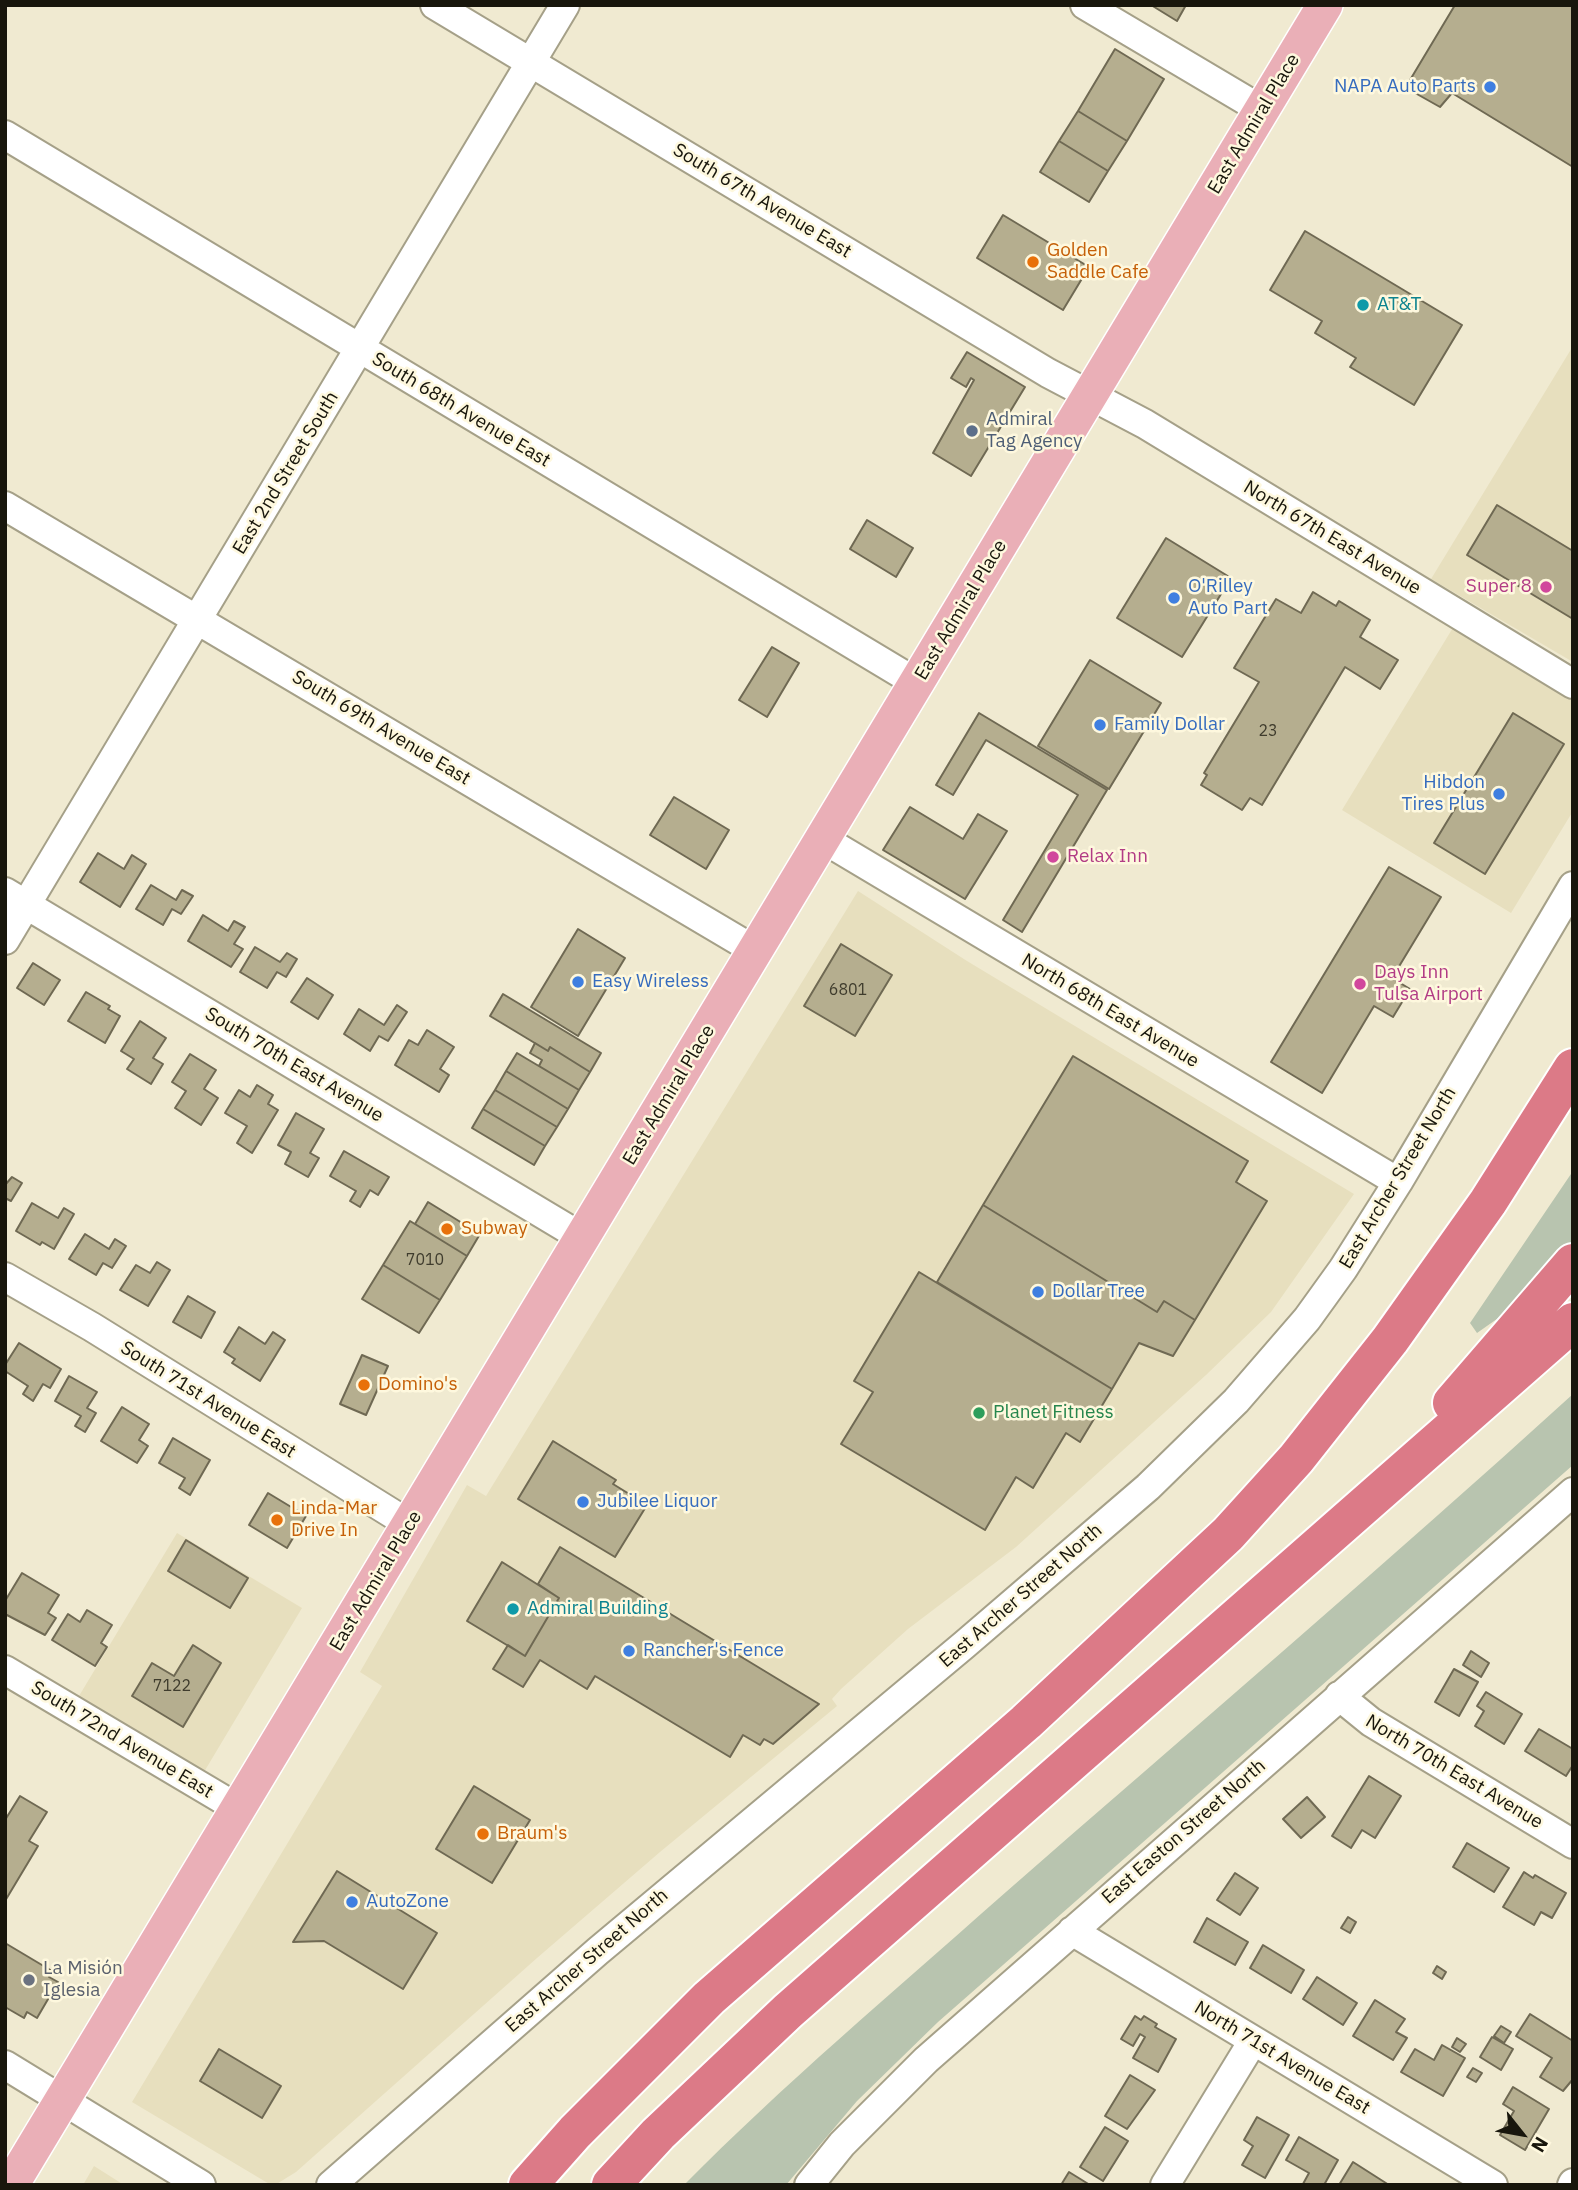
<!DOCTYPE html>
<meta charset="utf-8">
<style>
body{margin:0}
#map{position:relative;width:1578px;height:2190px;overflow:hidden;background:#f0ead1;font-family:"IBM Plex Sans",sans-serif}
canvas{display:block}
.frame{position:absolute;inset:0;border:7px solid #18160c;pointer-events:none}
.north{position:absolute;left:1487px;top:2099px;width:70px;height:70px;-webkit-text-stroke:5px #fef8de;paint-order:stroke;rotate:121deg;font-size:19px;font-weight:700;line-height:28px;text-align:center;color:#18160c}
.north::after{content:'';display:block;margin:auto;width:24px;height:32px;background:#18160c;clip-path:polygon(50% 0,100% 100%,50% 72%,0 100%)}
</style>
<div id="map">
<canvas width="1578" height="2190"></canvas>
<div class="frame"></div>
<div class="north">N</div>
</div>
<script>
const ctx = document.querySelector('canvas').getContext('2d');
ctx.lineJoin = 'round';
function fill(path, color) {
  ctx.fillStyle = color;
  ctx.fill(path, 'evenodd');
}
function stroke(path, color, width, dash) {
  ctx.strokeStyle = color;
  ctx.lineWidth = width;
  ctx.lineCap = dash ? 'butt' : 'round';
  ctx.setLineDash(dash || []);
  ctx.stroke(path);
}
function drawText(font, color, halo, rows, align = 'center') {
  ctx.font = font + ' "IBM Plex Sans",sans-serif';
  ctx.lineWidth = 5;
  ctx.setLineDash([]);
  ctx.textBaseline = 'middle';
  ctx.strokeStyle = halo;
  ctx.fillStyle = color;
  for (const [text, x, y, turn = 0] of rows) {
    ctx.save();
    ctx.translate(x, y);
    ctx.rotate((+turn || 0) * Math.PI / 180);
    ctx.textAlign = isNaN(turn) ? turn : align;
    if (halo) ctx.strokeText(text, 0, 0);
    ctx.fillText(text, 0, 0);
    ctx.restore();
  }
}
const built = new Path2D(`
 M 1573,346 L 1573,662 L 1431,579 Z
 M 1454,626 L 1573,698 L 1573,811 L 1511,913 L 1342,810 Z
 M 858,891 L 967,961 L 1354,1194 L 1271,1312 L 1206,1375 L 1016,1547 L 908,1629 L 841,1689 L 832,1699 L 837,1706 L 660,1852 L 537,1958 L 296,2172 L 275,2185 L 271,2185 L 132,2102 L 382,1686 L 360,1672 L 467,1485 L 486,1496 Z
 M 177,1533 L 302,1608 L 204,1772 L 79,1696 Z
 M 94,2166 L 124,2185 L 83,2185 Z`);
const green = new Path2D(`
 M 1573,1171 L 1573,1246 L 1521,1302 L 1477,1333 L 1470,1323 Z
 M 1573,1394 L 1573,1465 L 938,2022 L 857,2101 L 786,2185 L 684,2185 C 784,2084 892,1993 998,1899 C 1190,1731 1384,1566 1573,1394 Z`);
const building = new Path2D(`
 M 1151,5 L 1186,5 L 1177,21 Z
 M 1455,5 L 1573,5 L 1573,167 L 1452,93 L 1440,107 L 1408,89 L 1407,85 Z
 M 1115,49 L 1164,79 L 1127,141 L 1078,111 Z
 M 1078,111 L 1127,141 L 1108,171 L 1059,141 Z
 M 1059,141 L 1108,171 L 1089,202 L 1040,172 Z
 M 1003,215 L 1089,267 L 1063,310 L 977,258 Z
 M 1305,231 L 1462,325 L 1414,405 L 1350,367 L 1356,358 L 1315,333 L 1322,321 L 1270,290 Z
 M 967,352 L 1025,387 L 971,476 L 933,453 L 974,380 L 971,378 L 966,387 L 951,378 Z
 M 1497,505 L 1573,551 L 1573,619 L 1467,555 Z
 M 867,520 L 913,548 L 896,577 L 850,549 Z
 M 1166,538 L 1231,578 L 1182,657 L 1117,618 Z
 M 1313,592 L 1336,606 L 1339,601 L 1370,620 L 1360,637 L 1398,660 L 1380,689 L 1345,667 L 1262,805 L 1250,798 L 1242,810 L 1201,785 L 1207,775 L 1204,773 L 1259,682 L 1234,668 L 1276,599 L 1301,613 Z
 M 772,647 L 799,663 L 767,717 L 739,700 Z
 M 1090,660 L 1161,703 L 1109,789 L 1038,746 Z
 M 979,713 L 1107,790 L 1022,932 L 1003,920 L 1078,795 L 986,740 L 953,795 L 936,785 Z
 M 1513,713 L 1564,744 L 1485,874 L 1434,843 Z
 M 674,797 L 729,830 L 706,869 L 650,835 Z
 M 910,807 L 963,839 L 978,814 L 1007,831 L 965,899 L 883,850 Z
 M 98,853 L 124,869 L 132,855 L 146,864 L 120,907 L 80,882 Z
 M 1389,867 L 1441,897 L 1392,978 L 1410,989 L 1393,1017 L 1374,1006 L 1322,1093 L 1271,1062 Z
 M 151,885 L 176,900 L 182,890 L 193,896 L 181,914 L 172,909 L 163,925 L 136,909 Z
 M 203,915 L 228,931 L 234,921 L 245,927 L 234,944 L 243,949 L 231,967 L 188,941 Z
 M 578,929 L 625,958 L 578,1036 L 531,1007 Z
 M 841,944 L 892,975 L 855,1036 L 804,1006 Z
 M 255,947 L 280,962 L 287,953 L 297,959 L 286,977 L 277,972 L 267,988 L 240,972 Z
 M 33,963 L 60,980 L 44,1005 L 17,988 Z
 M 307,978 L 333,995 L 318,1019 L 291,1002 Z
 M 86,992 L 110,1006 L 108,1009 L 120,1016 L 105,1043 L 68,1021 Z
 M 503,994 L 601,1053 L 590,1072 L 550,1047 L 548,1051 L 490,1016 Z
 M 397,1005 L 407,1012 L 388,1041 L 379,1036 L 370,1051 L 344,1034 L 359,1009 L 384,1025 Z
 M 140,1021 L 166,1038 L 153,1058 L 163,1064 L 151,1084 L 127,1069 L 134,1059 L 121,1051 Z
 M 427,1030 L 454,1047 L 440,1069 L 449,1075 L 439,1092 L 395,1065 L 409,1040 L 418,1045 Z
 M 535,1043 L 548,1051 L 550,1047 L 590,1072 L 579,1090 L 539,1066 L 542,1060 L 530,1053 Z
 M 517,1053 L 579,1090 L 568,1109 L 506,1071 Z
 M 190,1054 L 216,1070 L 204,1089 L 218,1098 L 201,1125 L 175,1108 L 186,1091 L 172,1082 Z
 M 1073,1056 L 1248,1161 L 1236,1182 L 1267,1201 L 1195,1320 L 1164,1301 L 1157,1312 L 983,1205 Z
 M 506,1071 L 568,1109 L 557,1127 L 495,1090 Z
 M 257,1085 L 273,1095 L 268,1104 L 278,1110 L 252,1153 L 237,1143 L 247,1126 L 225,1113 L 239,1090 L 250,1097 Z
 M 495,1090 L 557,1127 L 545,1146 L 483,1109 Z
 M 483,1109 L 545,1146 L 534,1165 L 472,1128 Z
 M 296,1113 L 324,1129 L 310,1153 L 319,1158 L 308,1177 L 285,1164 L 291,1152 L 278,1145 Z
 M 344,1151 L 389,1177 L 378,1195 L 370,1190 L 360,1207 L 350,1201 L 356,1191 L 330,1176 Z
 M 12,1177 L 22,1183 L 11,1201 L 5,1198 L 5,1185 Z
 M 428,1202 L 480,1234 L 467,1256 L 415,1224 Z
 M 32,1203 L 58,1218 L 64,1208 L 74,1214 L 54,1249 L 42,1242 L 40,1245 L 16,1231 Z
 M 983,1205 L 1157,1312 L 1164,1301 L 1195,1320 L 1173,1356 L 1139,1343 L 1112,1389 L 937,1282 Z
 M 410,1221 L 467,1256 L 440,1300 L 383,1265 Z
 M 85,1234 L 109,1249 L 115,1239 L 126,1246 L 112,1268 L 103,1263 L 96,1275 L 69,1259 Z
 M 157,1262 L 170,1270 L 148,1306 L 120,1290 L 136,1265 L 150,1273 Z
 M 383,1265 L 440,1300 L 419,1333 L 362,1299 Z
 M 919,1272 L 1112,1389 L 1080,1442 L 1066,1433 L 1033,1488 L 1016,1477 L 985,1530 L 841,1444 L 873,1392 L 854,1381 Z
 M 188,1296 L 215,1312 L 201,1338 L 173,1322 Z
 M 239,1327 L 265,1344 L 273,1332 L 285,1340 L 260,1381 L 232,1363 L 235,1359 L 224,1352 Z
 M 19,1343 L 61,1369 L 50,1388 L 43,1384 L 33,1401 L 23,1394 L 28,1386 L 5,1371 L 5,1365 Z
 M 362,1355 L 388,1366 L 366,1415 L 340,1404 Z
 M 69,1376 L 97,1392 L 87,1408 L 96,1413 L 85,1432 L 75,1426 L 81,1416 L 55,1401 Z
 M 122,1407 L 149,1424 L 139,1440 L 148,1446 L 137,1463 L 101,1441 Z
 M 173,1438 L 210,1460 L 190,1495 L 179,1488 L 185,1478 L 159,1463 Z
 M 553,1441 L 616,1480 L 613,1484 L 647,1505 L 615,1557 L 518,1499 Z
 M 268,1493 L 306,1516 L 287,1548 L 249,1525 Z
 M 186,1540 L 248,1578 L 230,1608 L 168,1571 Z
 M 560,1547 L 819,1704 L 773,1744 L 764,1739 L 760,1745 L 743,1735 L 730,1757 L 595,1676 L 587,1689 L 540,1660 L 523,1687 L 493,1669 L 508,1645 L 525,1656 L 559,1598 L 538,1584 Z
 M 502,1562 L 559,1598 L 525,1656 L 467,1621 Z
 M 22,1573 L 59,1595 L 48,1613 L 56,1618 L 45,1635 L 5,1614 L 5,1601 Z
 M 87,1610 L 112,1625 L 101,1643 L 107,1647 L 95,1666 L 52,1640 L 68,1614 L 80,1622 Z
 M 193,1645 L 221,1663 L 183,1727 L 132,1696 L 152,1663 L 174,1676 Z
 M 1471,1651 L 1489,1663 L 1481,1677 L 1463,1665 Z
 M 1454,1669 L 1478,1682 L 1459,1716 L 1435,1702 Z
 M 1486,1692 L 1522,1714 L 1504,1744 L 1475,1726 L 1484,1711 L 1477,1706 Z
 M 1539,1729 L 1573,1749 L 1573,1765 L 1566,1776 L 1525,1751 Z
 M 1369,1776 L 1401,1796 L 1375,1838 L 1362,1830 L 1351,1848 L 1332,1836 Z
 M 474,1786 L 530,1820 L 492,1883 L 436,1849 Z
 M 20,1796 L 47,1812 L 29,1841 L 38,1846 L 5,1901 L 5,1820 Z
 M 1307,1797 L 1325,1817 L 1301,1838 L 1283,1819 Z
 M 1467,1843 L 1509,1868 L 1494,1892 L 1453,1867 Z
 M 337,1871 L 437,1933 L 403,1989 L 324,1941 L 293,1942 Z
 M 1524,1872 L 1533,1878 L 1535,1875 L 1566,1893 L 1552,1918 L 1541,1912 L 1534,1925 L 1503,1907 Z
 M 1235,1873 L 1258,1888 L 1240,1915 L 1217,1900 Z
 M 1348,1917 L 1356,1922 L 1350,1933 L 1341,1928 Z
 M 1207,1918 L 1248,1942 L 1235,1965 L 1194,1942 Z
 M 5,1943 L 52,1971 L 49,1977 L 58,1982 L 37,2018 L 27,2012 L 24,2018 L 5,2007 Z
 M 1263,1945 L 1304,1970 L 1291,1993 L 1250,1968 Z
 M 1437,1966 L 1446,1972 L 1442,1979 L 1433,1973 Z
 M 1317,1977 L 1357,2003 L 1343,2025 L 1303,1999 Z
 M 1375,2000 L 1405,2019 L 1396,2032 L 1407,2038 L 1393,2060 L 1353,2036 Z
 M 1530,2014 L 1573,2041 L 1573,2079 L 1563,2091 L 1540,2077 L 1552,2058 L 1516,2036 Z
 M 1135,2016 L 1141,2020 L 1144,2016 L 1157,2024 L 1155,2027 L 1176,2039 L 1158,2072 L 1133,2058 L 1145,2037 L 1140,2034 L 1133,2046 L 1121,2039 Z
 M 1501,2026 L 1511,2032 L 1504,2043 L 1494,2036 Z
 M 1492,2037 L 1513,2049 L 1501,2070 L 1480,2057 Z
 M 1457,2038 L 1466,2044 L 1460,2052 L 1452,2047 Z
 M 1442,2045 L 1465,2058 L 1443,2096 L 1401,2072 L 1415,2049 L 1434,2060 Z
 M 219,2049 L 281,2086 L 262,2118 L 200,2081 Z
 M 1473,2068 L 1482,2073 L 1476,2082 L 1467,2077 Z
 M 1130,2075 L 1155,2090 L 1127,2129 L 1105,2116 Z
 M 1513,2087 L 1549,2109 L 1525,2150 L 1500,2135 L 1514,2111 L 1503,2104 Z
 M 1257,2117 L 1289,2135 L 1265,2178 L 1242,2165 L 1253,2146 L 1244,2140 Z
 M 1105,2127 L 1128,2141 L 1103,2181 L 1080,2167 Z
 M 1299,2137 L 1338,2160 L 1324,2185 L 1303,2184 L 1309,2173 L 1286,2160 Z
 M 1353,2162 L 1389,2185 L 1339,2185 Z
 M 1069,2172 L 1090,2185 L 1061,2185 Z`);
const minor = new Path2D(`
 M 435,5 L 1048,373 L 1145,424 L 1573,684
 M 1085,5 L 1262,110
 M 5,135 L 917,683
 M 5,506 L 756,951
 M 823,839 L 1398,1182
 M 5,892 L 583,1238
 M 5,940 L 565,5
 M 5,1277 L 92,1327 L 409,1524
 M 5,1670 L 239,1809
 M 1339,1696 L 1371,1722 L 1573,1844
 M 1072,1931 L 1493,2185
 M 5,2065 L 201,2185
 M 331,2185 L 598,1951 L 964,1645 L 1148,1487 L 1236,1401 L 1307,1319 L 1343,1269 L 1398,1182 L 1573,886
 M 809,2185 L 842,2144 L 926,2060 L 1573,1492
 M 1165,2185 L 1253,2041
 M 1572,2185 L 1573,2183`);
const major = new Path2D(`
 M 11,2185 L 1325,5`);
const highway = new Path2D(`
 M 1452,1403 L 1573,1263
 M 528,2185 L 575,2132 L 709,1998 L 1026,1722 L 1228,1534 L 1296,1459 L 1390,1340 L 1488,1202 L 1573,1068
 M 611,2185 L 658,2134 L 788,2011 L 1573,1322`);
const markers = [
 [1490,87,7,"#3f7fe0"],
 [1033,262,7,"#e8710a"],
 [1363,305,7,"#0f9aa8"],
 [972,431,7,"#5c6f8a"],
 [1546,587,7,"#d1479c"],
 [1174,598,7,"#3f7fe0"],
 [1100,725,7,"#3f7fe0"],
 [1499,794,7,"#3f7fe0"],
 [1053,857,7,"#d1479c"],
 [578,982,7,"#3f7fe0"],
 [1360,984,7,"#d1479c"],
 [447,1229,7,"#e8710a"],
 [1038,1292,7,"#3f7fe0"],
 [364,1385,7,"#e8710a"],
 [979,1413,7,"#2e9e5b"],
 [583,1502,7,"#3f7fe0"],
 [277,1520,7,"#e8710a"],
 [513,1609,7,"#0f9aa8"],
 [629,1651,7,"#3f7fe0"],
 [483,1834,7,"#e8710a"],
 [352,1902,7,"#3f7fe0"],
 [29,1980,7,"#6b7280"]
];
const numberNames = [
 ["23",1268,731],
 ["6801",848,990],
 ["7010",425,1260],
 ["7122",172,1686]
];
const shopNames = [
 ["NAPA Auto Parts",1476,87,"right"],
 ["O'Rilley",1188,587],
 ["Auto Part",1188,609],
 ["Family Dollar",1114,725],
 ["Hibdon",1485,783,"right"],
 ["Tires Plus",1485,805,"right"],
 ["Easy Wireless",592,982],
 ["Dollar Tree",1052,1292],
 ["Jubilee Liquor",597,1502],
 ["Rancher's Fence",643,1651],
 ["AutoZone",366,1902]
];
const streetNames = [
 ["East Admiral Place",1254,124,-59],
 ["South 67th Avenue East",762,201,31],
 ["South 68th Avenue East",461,410,31],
 ["East 2nd Street South",286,473,-59],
 ["North 67th East Avenue",1332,538,31],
 ["East Admiral Place",961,610,-59],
 ["South 69th Avenue East",381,728,31],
 ["North 68th East Avenue",1110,1011,31],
 ["South 70th East Avenue",294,1065,31],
 ["East Admiral Place",669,1095,-59],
 ["East Archer Street North",1398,1178,-59],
 ["South 71st Avenue East",208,1400,32],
 ["East Admiral Place",376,1581,-59],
 ["East Archer Street North",1021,1596,-41],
 ["South 72nd Avenue East",122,1740,31],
 ["North 70th East Avenue",1454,1772,31],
 ["East Easton Street North",1184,1832,-41],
 ["East Archer Street North",587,1961,-41],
 ["North 71st Avenue East",1282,2058,31]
];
const foodNames = [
 ["Golden",1047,251],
 ["Saddle Cafe",1047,273],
 ["Subway",461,1229],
 ["Domino's",378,1385],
 ["Linda-Mar",291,1509],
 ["Drive In",291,1531],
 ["Braum's",497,1834]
];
const cultureNames = [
 ["AT&T",1377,305],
 ["Admiral Building",527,1609]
];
const serviceNames = [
 ["Admiral",986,420],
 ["Tag Agency",986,442]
];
const hotelNames = [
 ["Super 8",1532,587,"right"],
 ["Relax Inn",1067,857],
 ["Days Inn",1374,973],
 ["Tulsa Airport",1374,995]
];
const leisureNames = [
 ["Planet Fitness",993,1413]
];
const worshipNames = [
 ["La Misión",43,1969],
 ["Iglesia",43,1991]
];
fill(built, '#e7dfbe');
fill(green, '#b8c4af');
fill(building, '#b5ae8f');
stroke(building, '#6f6953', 2);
stroke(minor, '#a5a088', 32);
stroke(major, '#fff', 38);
stroke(highway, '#fff', 42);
stroke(minor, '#fff', 28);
stroke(major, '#eaafb7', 35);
stroke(highway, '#dc7a87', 38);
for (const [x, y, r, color] of markers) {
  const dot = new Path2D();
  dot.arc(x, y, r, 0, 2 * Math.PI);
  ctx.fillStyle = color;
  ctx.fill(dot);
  stroke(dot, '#fef8de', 2.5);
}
drawText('16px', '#3f3c2d', null, numberNames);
drawText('19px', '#366cbe', '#fef8de', shopNames, 'left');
drawText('19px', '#18160c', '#fef8de', streetNames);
drawText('19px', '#c56008', '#fef8de', foodNames, 'left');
drawText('19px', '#0d838f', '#fef8de', cultureNames, 'left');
drawText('19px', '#4e5e75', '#fef8de', serviceNames, 'left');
drawText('19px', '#b23c85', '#fef8de', hotelNames, 'left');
drawText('19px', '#27864d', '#fef8de', leisureNames, 'left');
drawText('19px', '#5b616d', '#fef8de', worshipNames, 'left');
</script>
